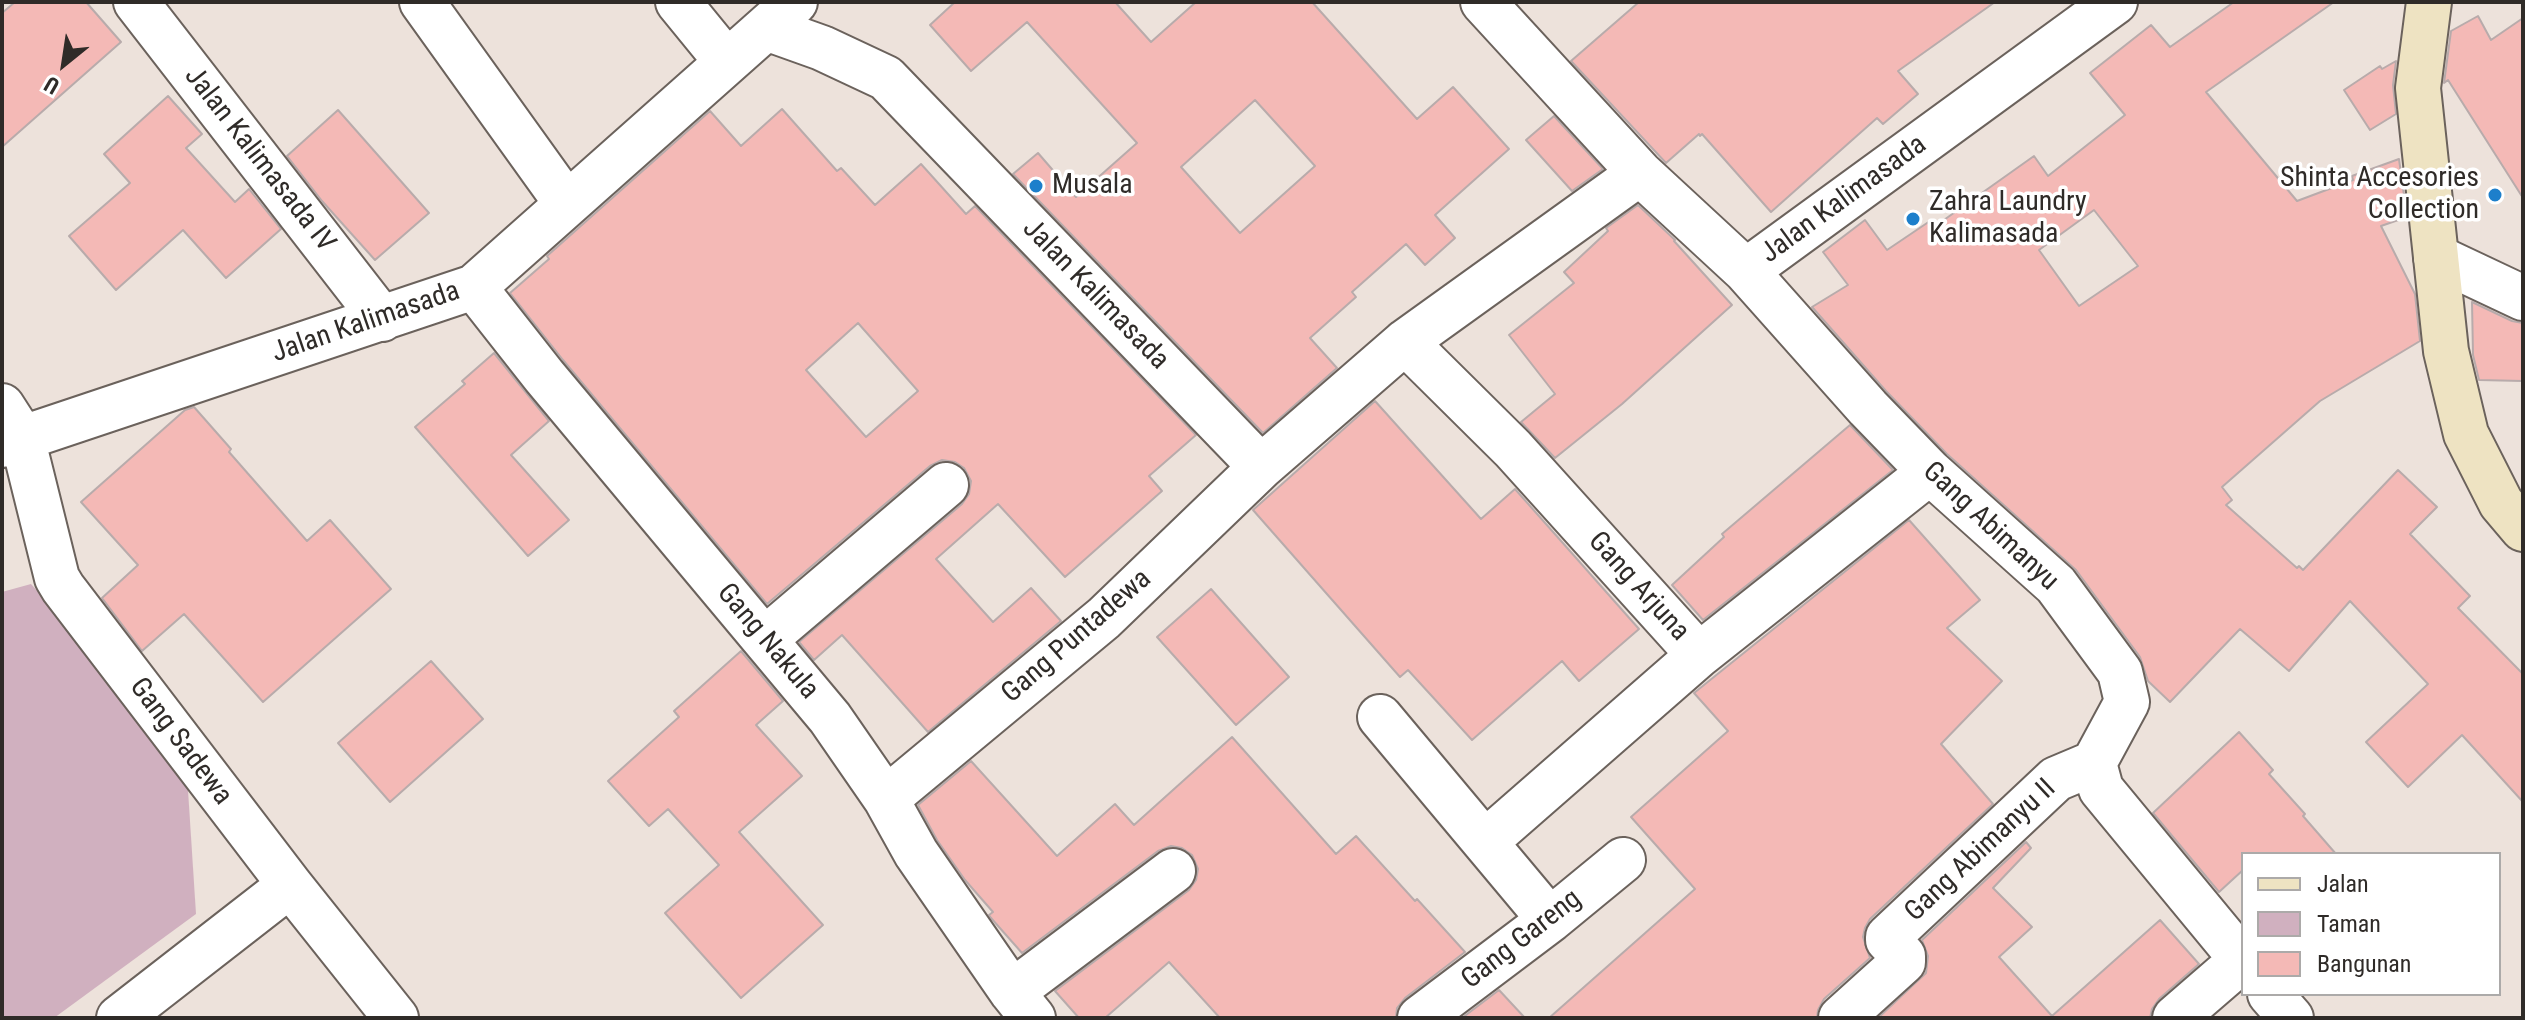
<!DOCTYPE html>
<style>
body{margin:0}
#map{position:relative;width:2525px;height:1020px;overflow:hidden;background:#ede2db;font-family:"Roboto Condensed",sans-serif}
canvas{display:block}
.frame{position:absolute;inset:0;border:4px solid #2f2b28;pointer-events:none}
.legend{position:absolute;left:2241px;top:852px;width:260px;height:144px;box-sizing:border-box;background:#fff;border:2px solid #acaaa9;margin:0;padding:10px 14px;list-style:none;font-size:24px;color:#2f2b28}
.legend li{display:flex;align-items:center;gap:16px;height:40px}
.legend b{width:40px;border:2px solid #acaaa9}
.north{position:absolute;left:24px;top:24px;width:80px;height:80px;-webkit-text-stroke:6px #fff;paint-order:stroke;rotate:210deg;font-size:22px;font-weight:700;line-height:32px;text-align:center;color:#2f2b28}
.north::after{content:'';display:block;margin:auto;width:28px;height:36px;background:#2f2b28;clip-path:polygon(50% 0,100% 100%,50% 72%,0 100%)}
</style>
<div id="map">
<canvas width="2525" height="1020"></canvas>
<div class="frame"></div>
<ul class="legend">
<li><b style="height:10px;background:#eee3c2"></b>Jalan</li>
<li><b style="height:22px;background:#d0b0bf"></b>Taman</li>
<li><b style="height:22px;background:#f4b9b6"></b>Bangunan</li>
</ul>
<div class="north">U</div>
</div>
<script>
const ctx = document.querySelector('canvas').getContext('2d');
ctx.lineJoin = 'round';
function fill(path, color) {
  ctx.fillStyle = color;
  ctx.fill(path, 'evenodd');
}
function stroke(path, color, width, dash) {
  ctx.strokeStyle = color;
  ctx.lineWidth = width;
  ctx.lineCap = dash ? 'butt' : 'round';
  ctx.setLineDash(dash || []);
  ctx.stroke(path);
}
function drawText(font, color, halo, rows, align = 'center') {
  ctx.font = font + ' "Roboto Condensed",sans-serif';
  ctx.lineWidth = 7;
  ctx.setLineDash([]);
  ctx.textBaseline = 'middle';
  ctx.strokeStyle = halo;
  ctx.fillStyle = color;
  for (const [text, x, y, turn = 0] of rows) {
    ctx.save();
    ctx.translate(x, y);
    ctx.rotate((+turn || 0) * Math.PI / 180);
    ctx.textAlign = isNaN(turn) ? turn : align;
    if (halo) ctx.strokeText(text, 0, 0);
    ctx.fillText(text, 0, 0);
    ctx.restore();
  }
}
const green = new Path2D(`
 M 31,584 L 163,732 L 188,790 L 196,914 L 54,1018 L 2,1018 L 2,592 Z`);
const building = new Path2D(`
 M 15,2 L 86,2 L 121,42 L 2,147 L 2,13 Z
 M 955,2 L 1115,2 L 1151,42 L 1196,2 L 1312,2 L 1417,119 L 1453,87 L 1509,149 L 1435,215 L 1455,238 L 1425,265 L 1406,244 L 1352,292 L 1356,297 L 1310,338 L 1337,368 L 1263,433 L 1013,174 L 1038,153 L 1076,197 L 1137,143 L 1027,22 L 971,71 L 930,25 ZM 1255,100 L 1315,166 L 1240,233 L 1181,167 Z
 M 1639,2 L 1995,2 L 1898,71 L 1918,94 L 1883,124 L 1877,118 L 1771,212 L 1702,134 L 1700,136 L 1699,134 L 1666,163 L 1571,61 Z
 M 2234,2 L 2334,2 L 2206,92 L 2297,201 L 2353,180 L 2352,176 L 2399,159 L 2407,217 L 2381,226 L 2415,294 L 2420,341 L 2320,401 L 2222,487 L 2232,500 L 2226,505 L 2297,568 L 2299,566 L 2303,570 L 2398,470 L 2437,507 L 2410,534 L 2470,596 L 2458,608 L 2523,674 L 2523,802 L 2462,735 L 2408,787 L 2366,742 L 2428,684 L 2350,601 L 2289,671 L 2240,629 L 2170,702 L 2148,681 L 2140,657 L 2076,570 L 1947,454 L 1886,391 L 1812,307 L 1848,285 L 1823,252 L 1865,220 L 1887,250 L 1930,221 L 1934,227 L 2034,156 L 2048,176 L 2125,115 L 2090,73 L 2151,25 L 2170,47 ZM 2094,210 L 2138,266 L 2079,306 L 2039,250 Z
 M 2478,16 L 2491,40 L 2523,18 L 2523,198 L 2448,80 L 2444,83 L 2451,31 Z
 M 2396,61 L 2393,85 L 2396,114 L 2370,130 L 2344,90 L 2380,66 L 2382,69 Z
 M 168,96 L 202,134 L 186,148 L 235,202 L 249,189 L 281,229 L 226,278 L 183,230 L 116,290 L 69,236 L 130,183 L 104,154 Z
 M 782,109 L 837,171 L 841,168 L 875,205 L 921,164 L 966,214 L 975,206 L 1196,435 L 1149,476 L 1162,491 L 1065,577 L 998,504 L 936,559 L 993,622 L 1031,588 L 1061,621 L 928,732 L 842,635 L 814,660 L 799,642 L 962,504 L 969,494 L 971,481 L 964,468 L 955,462 L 942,460 L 930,466 L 767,604 L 563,360 L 510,293 L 549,259 L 547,256 L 710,111 L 741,146 ZM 858,323 L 918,391 L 866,437 L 806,370 Z
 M 338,110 L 429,213 L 375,260 L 322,201 L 287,156 Z
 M 1554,116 L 1603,169 L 1572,191 L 1526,140 Z
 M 1638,205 L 1675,240 L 1674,241 L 1732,305 L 1622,404 L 1555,458 L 1521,422 L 1555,394 L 1509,335 L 1574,283 L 1564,272 L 1608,231 L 1606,228 Z
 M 2472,302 L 2512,321 L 2523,323 L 2523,381 L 2479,380 L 2473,355 Z
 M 494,353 L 549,421 L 511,455 L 569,520 L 528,556 L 415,427 L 465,384 L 462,381 Z
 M 1375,401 L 1481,519 L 1515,489 L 1639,629 L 1579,681 L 1562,661 L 1472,740 L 1408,670 L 1400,677 L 1253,510 Z
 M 194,407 L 231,449 L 229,452 L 307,541 L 330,520 L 391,589 L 263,702 L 184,614 L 142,651 L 102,598 L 138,565 L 81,502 L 185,410 Z
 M 1850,425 L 1893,470 L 1703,620 L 1672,585 L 1724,537 L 1722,534 Z
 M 1909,520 L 1980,600 L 1947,628 L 2002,681 L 1941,744 L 1993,804 L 1870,919 L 1865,928 L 1863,937 L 1870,958 L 1824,999 L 1818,1010 L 1817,1018 L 1549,1018 L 1695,889 L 1631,817 L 1728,731 L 1694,693 Z
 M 1211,589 L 1289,677 L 1236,725 L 1157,637 Z
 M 741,651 L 783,701 L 756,725 L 802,776 L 739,832 L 823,925 L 741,998 L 665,913 L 719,865 L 668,809 L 649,826 L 608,781 L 679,717 L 674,711 Z
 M 431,661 L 483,719 L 390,802 L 338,743 Z
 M 2239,732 L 2273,770 L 2269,774 L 2305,814 L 2303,816 L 2336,854 L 2243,854 L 2243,870 L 2219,892 L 2153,813 Z
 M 1232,737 L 1336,854 L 1356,836 L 1415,901 L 1417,899 L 1465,952 L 1405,998 L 1397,1008 L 1396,1018 L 1220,1018 L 1169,962 L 1105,1018 L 1079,1018 L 1055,991 L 1189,890 L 1196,880 L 1198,869 L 1192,855 L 1182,848 L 1171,846 L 1158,851 L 1022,953 L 991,918 L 989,915 L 993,912 L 965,880 L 937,840 L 918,805 L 971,761 L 1057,856 L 1115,804 L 1134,825 Z
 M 2026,842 L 2031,848 L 1993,888 L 2032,927 L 1999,957 L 2052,1016 L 2160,920 L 2199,964 L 2159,999 L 2152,1009 L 2150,1018 L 1878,1018 L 1926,973 L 1928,956 L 1922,940 Z
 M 1499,990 L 1525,1018 L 1462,1018 Z`);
const minor = new Path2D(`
 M 136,2 L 382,319
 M 422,2 L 567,204
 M 678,2 L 727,62
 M 1483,2 L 1640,173 L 1746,271 L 1868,408 L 1930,472 L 2056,585 L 2120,672 L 2127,702 L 2094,763 L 2101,789 L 2243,961
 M 766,28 L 822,48 L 886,78 L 1261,467
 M 2436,257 L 2523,298
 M 1746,271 L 2115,2
 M 474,287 L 544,376 L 830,718 L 886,799 L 916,853 L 1012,992 L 1033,1018
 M 1405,342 L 1513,449 L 1699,655
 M 2,406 L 22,437 L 57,578 L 63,588 L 290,885 L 396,1018
 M 2,445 L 474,287 L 795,2
 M 765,639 L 946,485
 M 1380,717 L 1550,920
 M 886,799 L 1104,618 L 1261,467 L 1405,342 L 1640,173
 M 1485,842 L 1699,655 L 1930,472
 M 1012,992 L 1173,871
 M 2270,994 L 2291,1018
 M 119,1018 L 290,885
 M 1420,1018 L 1550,920 L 1623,860
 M 1841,1018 L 1903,962 L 1903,956 L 1888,940 L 1888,937 L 2056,779 L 2094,763
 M 2175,1018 L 2242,960`);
const secondary = new Path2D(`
 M 2429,2 L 2418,88 L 2446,351 L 2466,434 L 2501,503 L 2523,529`);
const markers = [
 [1036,186,8,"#1d7fcb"],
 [2495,195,8,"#1d7fcb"],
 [1913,219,8,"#1d7fcb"]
];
const streetNames = [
 ["Jalan Kalimasada IV",259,160,52],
 ["Jalan Kalimasada",1844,200,-36],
 ["Jalan Kalimasada",1095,295,46],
 ["Jalan Kalimasada",366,323,-19],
 ["Gang Abimanyu",1990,527,43],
 ["Gang Arjuna",1638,587,48],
 ["Gang Puntadewa",1077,637,-41],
 ["Gang Nakula",767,642,50],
 ["Gang Sadewa",180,742,53],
 ["Gang Abimanyu II",1981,851,-43],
 ["Gang Gareng",1522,940,-38]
];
const poiNames = [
 ["Shinta Accesories",2479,179,"right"],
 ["Collection",2479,211,"right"],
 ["Musala",1052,186],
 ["Zahra Laundry",1929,203],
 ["Kalimasada",1929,235]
];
fill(green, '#d0b0bf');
fill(building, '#f4b9b6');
stroke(building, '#b8abab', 2);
stroke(minor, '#6b625c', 48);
stroke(secondary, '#6b625c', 48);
stroke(minor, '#fff', 44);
stroke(secondary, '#eee3c2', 44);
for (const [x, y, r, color] of markers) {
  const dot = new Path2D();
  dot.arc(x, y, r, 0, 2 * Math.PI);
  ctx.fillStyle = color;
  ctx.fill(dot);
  stroke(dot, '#fff', 3);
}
drawText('28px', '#2f2b28', '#fff', streetNames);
drawText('28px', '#2f2b28', '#fff', poiNames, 'left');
</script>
